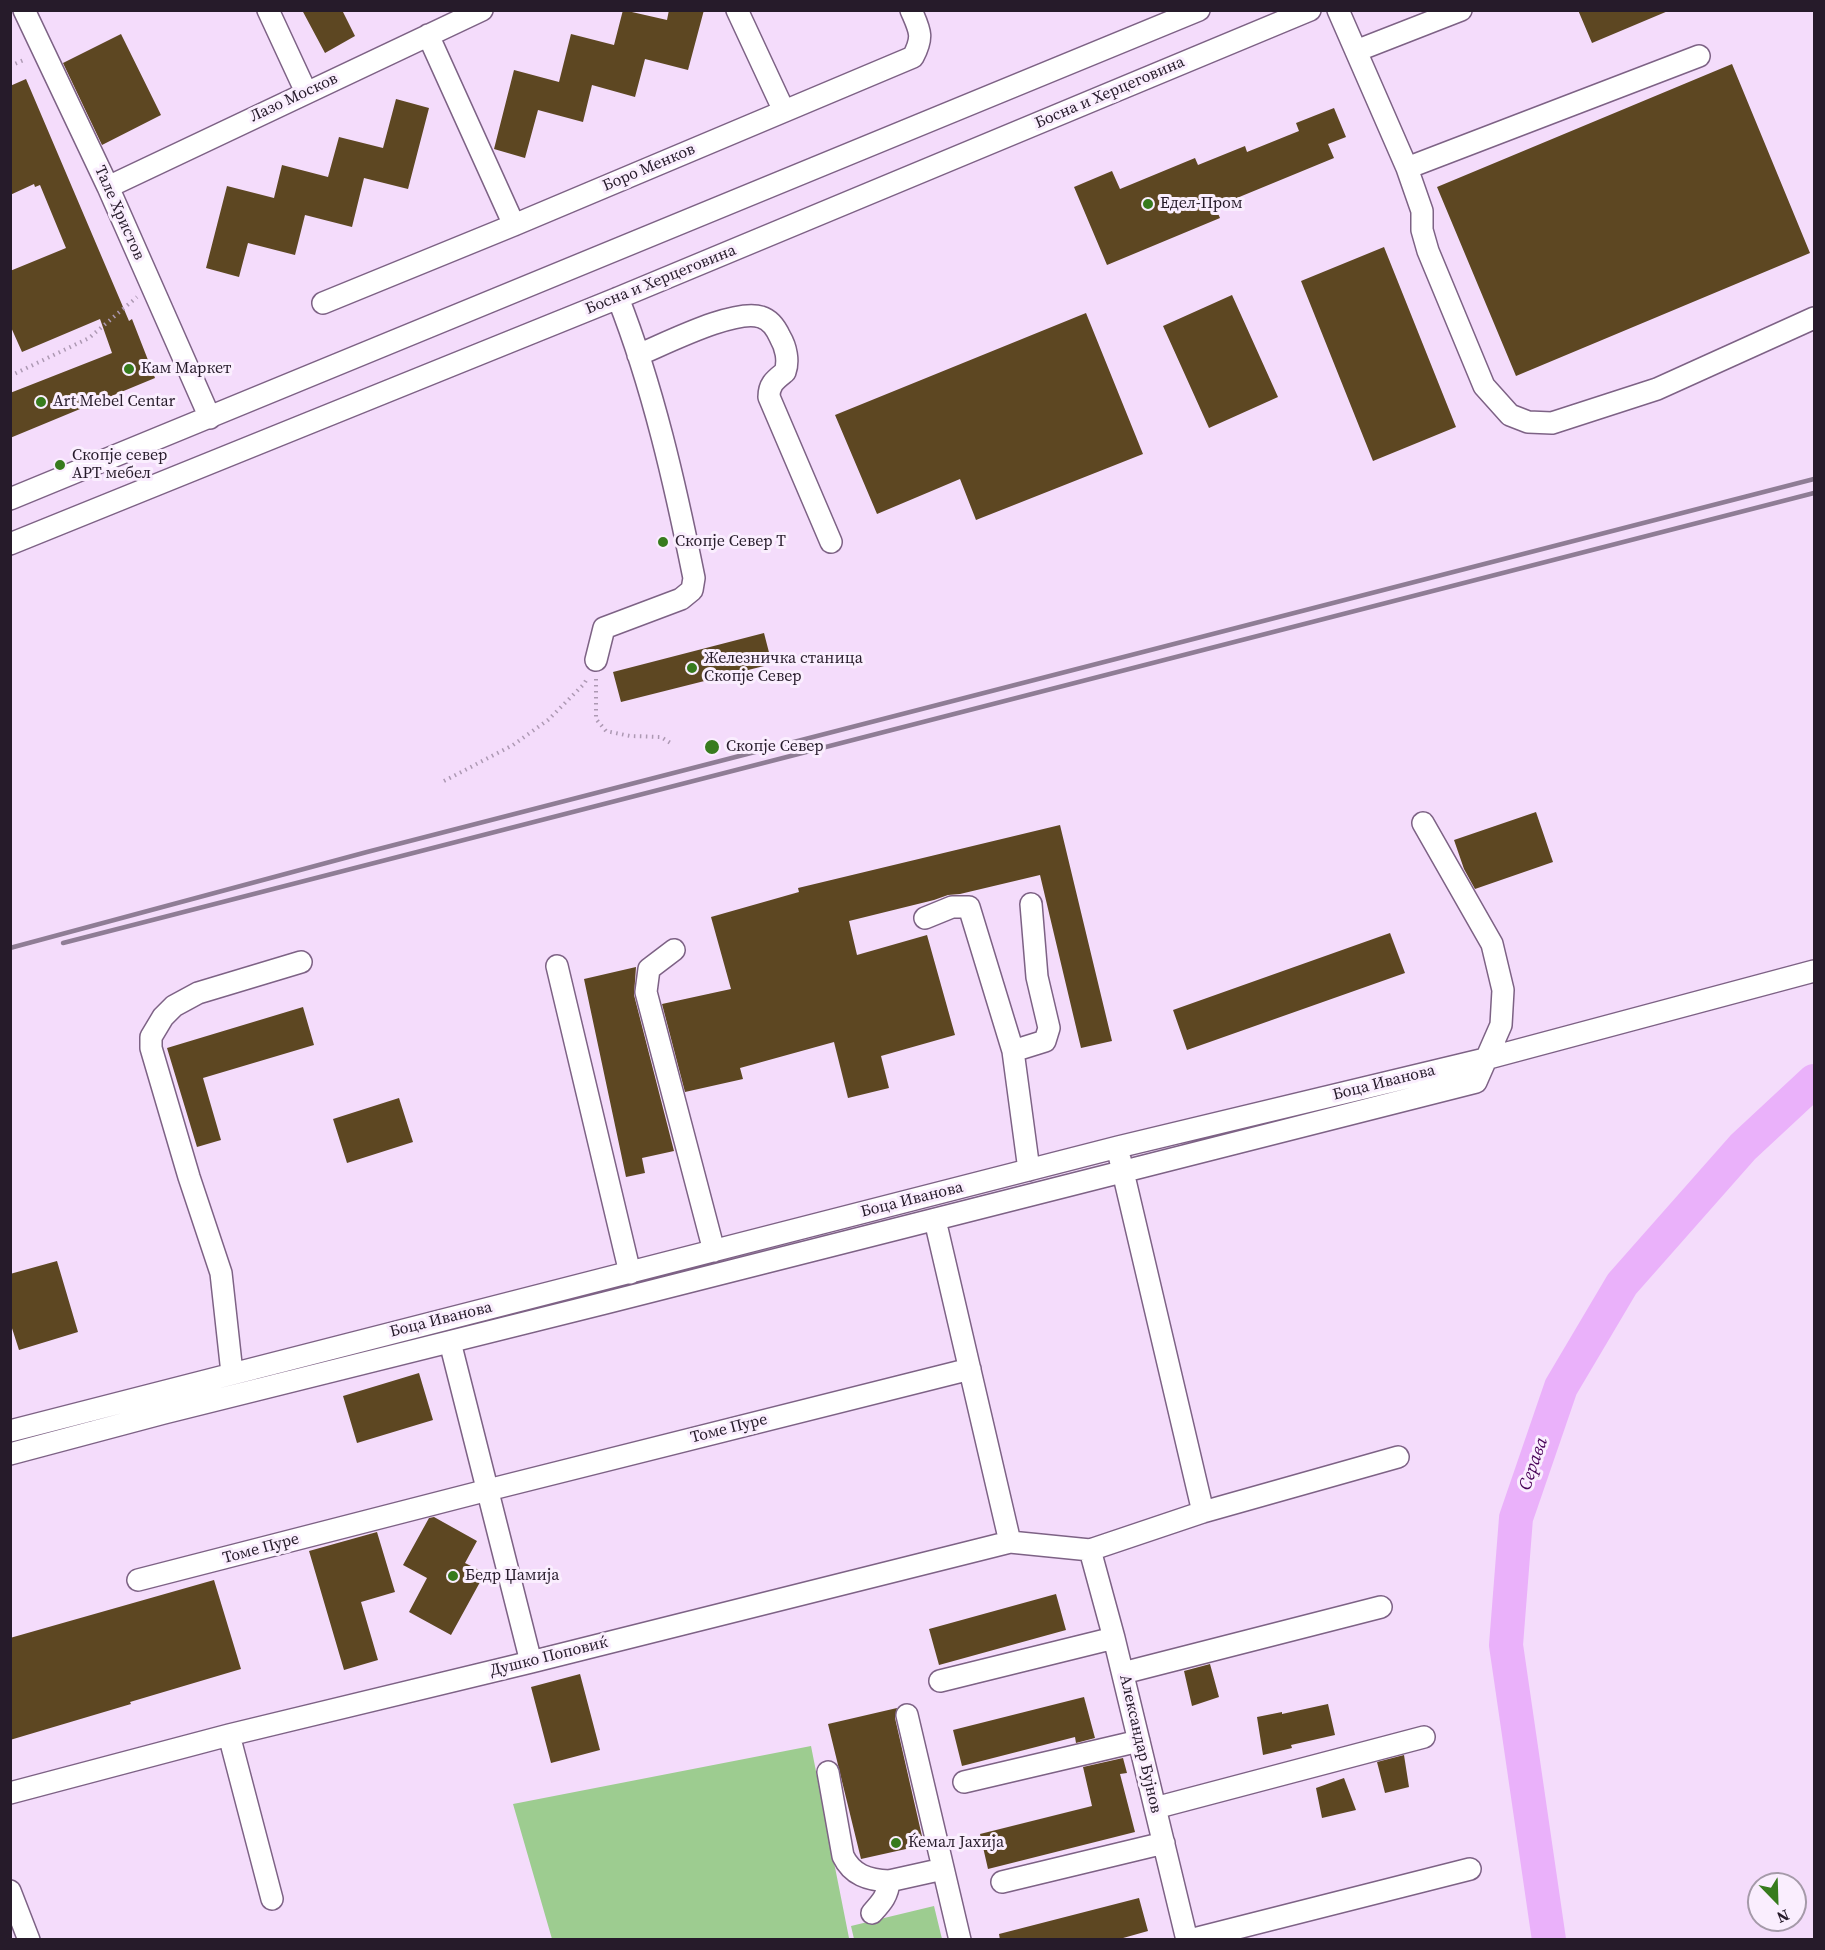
<!DOCTYPE html>
<meta charset="utf-8">
<style>
body{margin:0}
#map{position:relative;width:1825px;height:1950px;overflow:hidden;background:#f4dcfb;font-family:"Source Serif 4",serif}
canvas{display:block}
.frame{position:absolute;inset:0;border:12px solid #261b2a;pointer-events:none}
.north{position:absolute;left:1747px;top:1872px;width:60px;height:60px;box-sizing:border-box;background:#faeefe;border:2px solid #a59aa9;border-radius:50%;rotate:157deg;font-size:16px;font-weight:700;line-height:24px;text-align:center;color:#261b2a}
.north::after{content:'';display:block;margin:auto;width:21px;height:27px;background:#377b1d;clip-path:polygon(50% 0,100% 100%,50% 72%,0 100%)}
</style>
<div id="map">
<canvas width="1825" height="1950"></canvas>
<div class="frame"></div>
<div class="north">N</div>
</div>
<script>
const ctx = document.querySelector('canvas').getContext('2d');
ctx.lineJoin = 'round';
function fill(path, color) {
  ctx.fillStyle = color;
  ctx.fill(path, 'evenodd');
}
function stroke(path, color, width, dash) {
  ctx.strokeStyle = color;
  ctx.lineWidth = width;
  ctx.lineCap = dash ? 'butt' : 'round';
  ctx.setLineDash(dash || []);
  ctx.stroke(path);
}
function drawText(font, color, halo, rows, align = 'center') {
  ctx.font = font + ' "Source Serif 4",serif';
  ctx.lineWidth = 6;
  ctx.setLineDash([]);
  ctx.textBaseline = 'middle';
  ctx.strokeStyle = halo;
  ctx.fillStyle = color;
  for (const [text, x, y, turn = 0] of rows) {
    ctx.save();
    ctx.translate(x, y);
    ctx.rotate((+turn || 0) * Math.PI / 180);
    ctx.textAlign = isNaN(turn) ? turn : align;
    if (halo) ctx.strokeText(text, 0, 0);
    ctx.fillText(text, 0, 0);
    ctx.restore();
  }
}
const green = new Path2D(`
 M 811,1746 L 849,1938 L 832,1940 L 552,1939 L 513,1804 Z
 M 934,1906 L 942,1939 L 854,1939 L 851,1926 Z`);
const river = new Path2D(`
 M 1549,1940 L 1506,1645 L 1516,1518 L 1561,1387 L 1622,1284 L 1743,1147 L 1814,1081`);
const building = new Path2D(`
 M 302,10 L 342,10 L 355,36 L 325,53 Z
 M 623,10 L 667,20 L 669,10 L 704,10 L 688,70 L 645,59 L 635,97 L 592,85 L 583,122 L 538,110 L 525,158 L 494,149 L 514,70 L 559,82 L 571,34 L 614,45 Z
 M 1578,10 L 1668,10 L 1668,11 L 1592,43 Z
 M 121,34 L 161,115 L 102,145 L 63,63 Z
 M 1732,64 L 1810,253 L 1516,376 L 1437,187 Z
 M 26,79 L 129,321 L 132,319 L 155,378 L 10,438 L 10,393 L 112,353 L 100,319 L 22,352 L 10,325 L 10,271 L 66,248 L 40,185 L 35,187 L 34,184 L 10,195 L 10,86 Z
 M 396,99 L 429,108 L 408,189 L 364,178 L 352,227 L 305,215 L 295,255 L 248,243 L 239,277 L 206,268 L 227,186 L 274,198 L 282,165 L 328,177 L 339,137 L 383,148 Z
 M 1334,108 L 1346,137 L 1328,144 L 1334,158 L 1215,207 L 1220,218 L 1107,265 L 1074,187 L 1112,171 L 1120,189 L 1195,158 L 1198,165 L 1245,146 L 1247,152 L 1299,131 L 1296,123 Z
 M 1384,247 L 1456,427 L 1373,461 L 1301,281 Z
 M 1232,295 L 1278,397 L 1209,428 L 1163,326 Z
 M 1086,313 L 1143,454 L 976,520 L 960,479 L 877,514 L 835,415 Z
 M 764,633 L 772,664 L 621,702 L 613,672 Z
 M 1536,812 L 1553,862 L 1475,889 L 1464,869 L 1454,840 Z
 M 1060,825 L 1112,1041 L 1081,1048 L 1040,875 L 960,894 L 948,895 L 934,900 L 849,921 L 857,955 L 927,935 L 955,1035 L 881,1056 L 889,1088 L 848,1098 L 834,1042 L 740,1068 L 743,1079 L 685,1092 L 662,1004 L 731,989 L 711,917 L 799,892 L 798,888 Z
 M 1390,933 L 1405,973 L 1187,1050 L 1173,1010 Z
 M 636,967 L 634,995 L 674,1151 L 642,1158 L 645,1173 L 626,1177 L 584,979 Z
 M 303,1007 L 314,1045 L 203,1078 L 221,1140 L 197,1147 L 167,1048 Z
 M 399,1098 L 413,1142 L 347,1163 L 333,1119 Z
 M 57,1261 L 78,1332 L 19,1350 L 10,1322 L 10,1274 Z
 M 419,1373 L 433,1420 L 357,1443 L 343,1396 Z
 M 434,1517 L 477,1541 L 465,1563 L 485,1573 L 451,1635 L 409,1612 L 427,1578 L 403,1565 L 429,1518 Z
 M 377,1532 L 395,1592 L 361,1602 L 378,1660 L 344,1670 L 309,1551 Z
 M 214,1580 L 241,1669 L 130,1702 L 131,1704 L 10,1740 L 10,1638 Z
 M 1056,1594 L 1066,1630 L 939,1665 L 929,1629 Z
 M 1210,1664 L 1219,1697 L 1192,1706 L 1184,1671 Z
 M 580,1674 L 600,1750 L 551,1763 L 531,1687 Z
 M 1084,1697 L 1095,1738 L 1076,1743 L 1075,1737 L 962,1766 L 953,1730 Z
 M 1328,1704 L 1335,1735 L 1291,1745 L 1292,1748 L 1263,1755 L 1257,1717 L 1282,1712 L 1282,1714 Z
 M 897,1708 L 895,1718 L 924,1845 L 861,1859 L 828,1724 Z
 M 1404,1755 L 1409,1787 L 1385,1793 L 1377,1762 Z
 M 1123,1758 L 1127,1773 L 1120,1774 L 1135,1832 L 988,1869 L 980,1834 L 1092,1806 L 1083,1767 Z
 M 1344,1778 L 1356,1810 L 1322,1818 L 1316,1788 Z
 M 1139,1898 L 1148,1931 L 1116,1940 L 1000,1940 L 999,1934 Z`);
const path = new Path2D(`
 M 10,66 L 26,59
 M 10,376 L 89,338 L 137,297
 M 596,679 L 596,719 L 606,731 L 630,736 L 661,737 L 672,744
 M 444,781 L 513,745 L 548,720 L 584,684 L 588,677`);
const minor = new Path2D(`
 M 24,10 L 108,187 L 210,418
 M 268,10 L 306,92
 M 737,10 L 784,111
 M 1338,10 L 1407,168 L 1422,211 L 1422,230 L 1428,251 L 1484,386 L 1510,415 L 1528,422 L 1552,423 L 1657,389 L 1814,318
 M 428,35 L 514,225
 M 1356,51 L 1461,10
 M 1407,168 L 1699,56
 M 108,187 L 482,10
 M 323,303 L 514,225 L 913,57 C 924,36 920,31 911,10
 M 638,355 C 665,344 735,308 761,317 C 771,320 776,328 780,337 C 786,347 789,361 785,372 C 775,380 769,384 769,397 L 831,542
 M 10,499 L 1199,10
 M 10,544 L 618,298 L 1310,10
 M 596,660 L 604,628 L 681,599 L 692,590 L 694,578 C 675,484 653,387 618,298
 M 925,918 L 952,907 L 969,907 L 1013,1051 L 1029,1170
 M 674,950 L 649,969 L 646,992 L 714,1251
 M 557,966 L 630,1273
 M 1013,1051 L 1045,1041 L 1049,1028 L 1037,977 L 1031,904
 M 1120,1159 L 1203,1512
 M 935,1220 L 1010,1542
 M 450,1342 L 531,1662
 M 232,1373 L 221,1273 L 189,1177 L 151,1048 L 151,1037 L 163,1017 L 174,1006 L 198,993 L 301,962
 M 10,1431 L 1118,1147 L 1485,1059 L 1814,971
 M 10,1454 L 164,1413 L 605,1303 L 1476,1082 L 1501,1025 L 1503,990 L 1492,944 L 1423,823
 M 1090,1550 L 1114,1638 L 1187,1940
 M 138,1580 L 488,1490 L 970,1369
 M 1123,1673 L 1381,1607
 M 940,1681 L 1114,1638
 M 907,1715 L 960,1940
 M 229,1735 L 272,1899
 M 828,1772 L 843,1856 C 852,1875 868,1880 889,1881
 M 964,1782 L 1139,1741
 M 10,1793 L 229,1735 L 531,1662 L 1010,1542 L 1090,1550 L 1203,1512 L 1398,1457
 M 1155,1808 L 1424,1737
 M 1002,1882 L 1164,1843
 M 10,1891 L 29,1940
 M 872,1913 C 881,1903 888,1896 889,1881 L 943,1869
 M 1190,1940 L 1470,1869`);
const rail = new Path2D(`
 M 63,943 L 1814,493
 M 10,948 L 367,852 L 1814,479`);
const markers = [
 [1148,204,6,"#377b1d"],
 [129,369,6,"#377b1d"],
 [41,402,6,"#377b1d"],
 [60,465,6,"#377b1d"],
 [663,542,6,"#377b1d"],
 [692,668,6,"#377b1d"],
 [712,747,8,"#377b1d"],
 [453,1576,6,"#377b1d"],
 [896,1843,6,"#377b1d"]
];
const streetNames = [
 ["Босна и Херцеговина",1110,93,-23],
 ["Лазо Москов",294,98,-25],
 ["Боро Менков",649,168,-23],
 ["Тале Христов",119,213,66],
 ["Босна и Херцеговина",661,280,-22],
 ["Боца Иванова",1384,1083,-14],
 ["Боца Иванова",912,1200,-14],
 ["Боца Иванова",441,1320,-14],
 ["Томе Пуре",729,1429,-14],
 ["Томе Пуре",261,1549,-15],
 ["Душко Поповиќ",549,1657,-14],
 ["Александар Бујнов",1140,1744,77]
];
const poiNames = [
 ["Едел-Пром",1160,204],
 ["Кам Маркет",141,369],
 ["Art Mebel Centar",53,402],
 ["Скопје север",72,456],
 ["АРТ мебел",72,474],
 ["Скопје Север Т",675,542],
 ["Железничка станица",704,659],
 ["Скопје Север",704,677],
 ["Скопје Север",726,747],
 ["Бедр Џамија",465,1576],
 ["Ќемал Јахија",908,1843]
];
const waterNames = [
 ["Серава",1534,1464,-71]
];
fill(green, '#9dcc90');
stroke(river, '#eab1fa', 34);
fill(building, '#5d4722');
stroke(minor, '#7d6285', 24);
stroke(path, '#ad99b3', 4, [1.5, 4.5]);
stroke(minor, '#fff', 21);
stroke(rail, '#8f7d95', 4.5);
for (const [x, y, r, color] of markers) {
  const dot = new Path2D();
  dot.arc(x, y, r, 0, 2 * Math.PI);
  ctx.fillStyle = color;
  ctx.fill(dot);
  stroke(dot, '#faeefe', 2);
}
drawText('16px', '#261b2a', '#faeefe', streetNames);
drawText('16px', '#261b2a', '#faeefe', poiNames, 'left');
drawText('italic 18px', '#480257', '#faeefe', waterNames);
</script>
